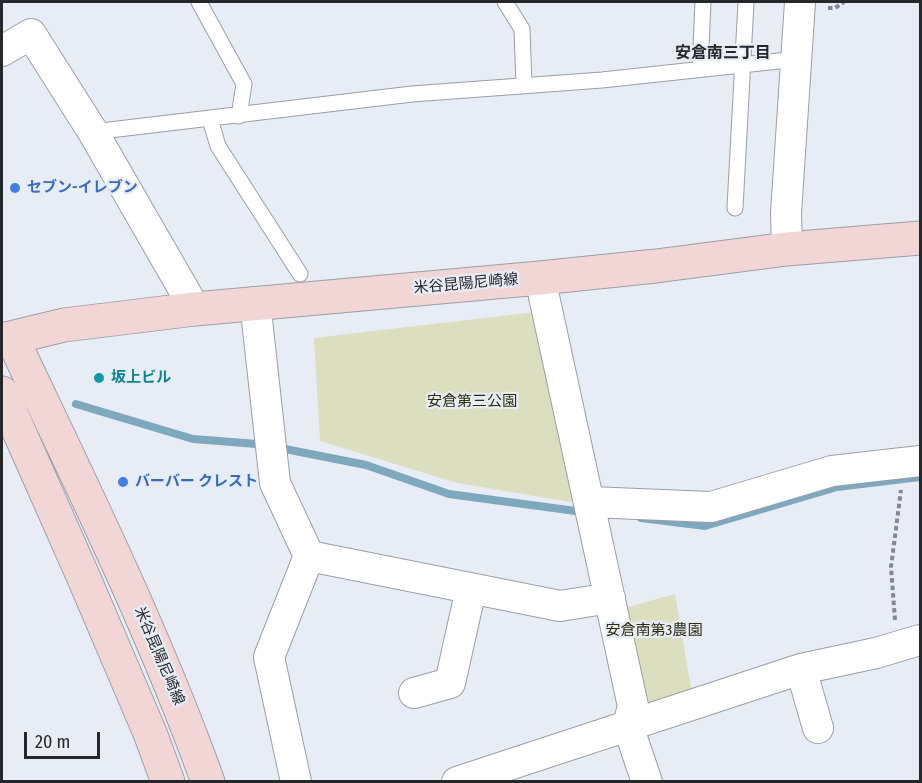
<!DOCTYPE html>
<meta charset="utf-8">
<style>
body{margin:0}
#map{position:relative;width:922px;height:783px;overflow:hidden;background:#e7ecf5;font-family:"Fira Sans Condensed",sans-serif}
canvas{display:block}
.frame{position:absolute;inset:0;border:3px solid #26272b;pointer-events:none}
.scale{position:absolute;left:24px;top:732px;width:76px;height:27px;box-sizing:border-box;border:3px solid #26272b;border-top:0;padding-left:8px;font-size:18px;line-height:21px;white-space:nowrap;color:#26272b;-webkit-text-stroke:4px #e7ecf5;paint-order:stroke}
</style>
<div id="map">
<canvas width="922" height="783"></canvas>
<div class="frame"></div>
<div class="scale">20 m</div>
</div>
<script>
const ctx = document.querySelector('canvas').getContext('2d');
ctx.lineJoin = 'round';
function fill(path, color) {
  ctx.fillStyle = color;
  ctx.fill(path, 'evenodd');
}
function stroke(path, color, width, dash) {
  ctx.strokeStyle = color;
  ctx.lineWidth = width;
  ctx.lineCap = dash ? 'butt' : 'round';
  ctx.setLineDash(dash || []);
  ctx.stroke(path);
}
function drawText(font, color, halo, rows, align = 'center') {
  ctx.font = font + ' "Fira Sans Condensed","Noto Sans JP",sans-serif';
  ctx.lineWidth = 4.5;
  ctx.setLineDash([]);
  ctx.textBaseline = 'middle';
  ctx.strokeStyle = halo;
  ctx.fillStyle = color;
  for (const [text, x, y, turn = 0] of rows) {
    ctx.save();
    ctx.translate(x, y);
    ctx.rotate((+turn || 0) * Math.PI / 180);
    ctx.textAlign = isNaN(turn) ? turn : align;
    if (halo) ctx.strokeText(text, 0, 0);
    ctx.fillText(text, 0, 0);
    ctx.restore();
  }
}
const green = new Path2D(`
 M 536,312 L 579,498 L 570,502 L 457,483 L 320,441 L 314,338 Z
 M 675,594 L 692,694 L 650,708 L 641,702 L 620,609 Z`);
const stream = new Path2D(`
 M 76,404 L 193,439 L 257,444
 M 280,448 L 366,465 L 449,494 L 583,512
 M 641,518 L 705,526 L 837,487 L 920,477`);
const path = new Path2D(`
 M 828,8 L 835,8 L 844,2
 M 895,620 L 891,567 L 901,490`);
const service = new Path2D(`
 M 199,2 L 244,84 L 239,116
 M 505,2 L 522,29 L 524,86
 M 700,69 L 703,2
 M 210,119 L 218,146 L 300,274
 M 93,132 L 412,94 L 602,80 L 797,59
 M 735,208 L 746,2`);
const minor = new Path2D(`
 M 2,51 L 31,34 L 93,132 L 195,309
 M 787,249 L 786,213 L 800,2
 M 540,278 L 633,706 L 628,726 L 647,782
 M 255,302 L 275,483 L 309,556 L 560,606 L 610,598
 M 590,502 L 711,507 L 832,471 L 920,461
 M 801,669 L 818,728
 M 414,693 L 450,683 L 471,589
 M 296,782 L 269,657 L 309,556
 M 457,782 L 801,669 L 876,653 L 920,640`);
const secondary = new Path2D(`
 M 12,338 C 81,484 153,629 208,782
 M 2,340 L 64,325 L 195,309 L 540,278 L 656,266 L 787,249 L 920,238
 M 2,393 L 83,576 L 150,733 L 168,782`);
const markers = [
 [15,188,6,"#3f7fe0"],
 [99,378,6,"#0f9aa8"],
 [123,482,6,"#3f7fe0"]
];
const shopNames = [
 ["セブン-イレブン",27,188],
 ["バーバー クレスト",135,482]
];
const streetNames = [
 ["米谷昆陽尼崎線",466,284,-5],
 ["米谷昆陽尼崎線",159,656,67]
];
const cultureNames = [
 ["坂上ビル",111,378]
];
const parkNames = [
 ["安倉第三公園",472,402],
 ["安倉南第3農園",654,631]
];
const neighbourhoodNames = [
 ["安倉南三丁目",723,54]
];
fill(green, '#dcdec0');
stroke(stream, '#7da8bd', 8);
stroke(service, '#9a9fa7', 17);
stroke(minor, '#9a9fa7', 32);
stroke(secondary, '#9a9fa7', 35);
stroke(path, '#85888e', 4, [4.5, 3]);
stroke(service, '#fff', 15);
stroke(minor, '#fff', 30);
stroke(secondary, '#f2d6d6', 33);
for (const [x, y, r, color] of markers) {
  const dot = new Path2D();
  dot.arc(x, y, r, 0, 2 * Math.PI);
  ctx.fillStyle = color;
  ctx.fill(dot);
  stroke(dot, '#e7ecf5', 2);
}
drawText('bold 15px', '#366cbe', '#e7ecf5', shopNames, 'left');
drawText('15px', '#26272b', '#e7ecf5', streetNames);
drawText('bold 15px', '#0d838f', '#e7ecf5', cultureNames, 'left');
drawText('15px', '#2c2c0b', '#e7ecf5', parkNames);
drawText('bold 16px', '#26272b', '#e7ecf5', neighbourhoodNames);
</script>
